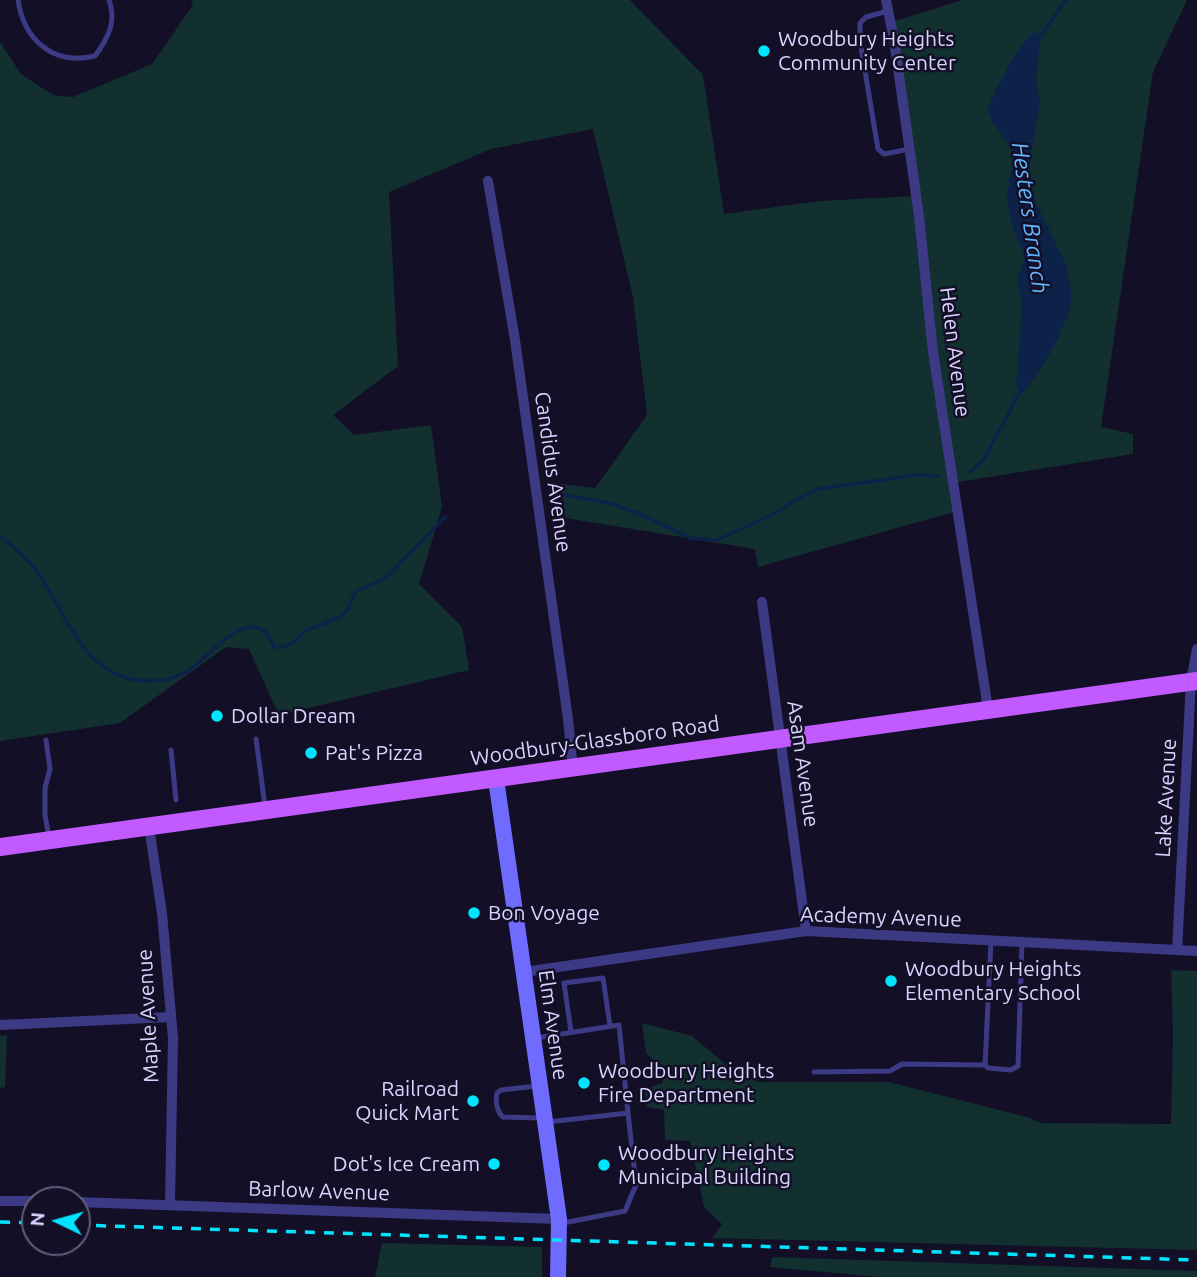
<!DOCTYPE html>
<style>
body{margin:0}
#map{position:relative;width:1197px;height:1277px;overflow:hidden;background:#130f26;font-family:Ubuntu,sans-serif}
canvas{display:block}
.north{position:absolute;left:21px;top:1186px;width:70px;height:70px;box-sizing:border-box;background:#130f26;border:2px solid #625e7d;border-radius:50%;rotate:275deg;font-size:19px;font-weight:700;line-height:28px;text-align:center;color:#d9d4ff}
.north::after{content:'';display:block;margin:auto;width:24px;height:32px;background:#00e5ff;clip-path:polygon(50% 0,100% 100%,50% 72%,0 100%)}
</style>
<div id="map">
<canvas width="1197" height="1277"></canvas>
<div class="north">N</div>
</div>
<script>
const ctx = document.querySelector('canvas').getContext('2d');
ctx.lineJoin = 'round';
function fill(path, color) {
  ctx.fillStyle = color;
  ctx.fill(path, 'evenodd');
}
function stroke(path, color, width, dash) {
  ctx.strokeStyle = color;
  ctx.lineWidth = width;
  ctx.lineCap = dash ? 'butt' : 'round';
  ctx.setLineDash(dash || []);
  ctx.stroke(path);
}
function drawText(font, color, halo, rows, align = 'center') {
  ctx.font = font + ' Ubuntu,sans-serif';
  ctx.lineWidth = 5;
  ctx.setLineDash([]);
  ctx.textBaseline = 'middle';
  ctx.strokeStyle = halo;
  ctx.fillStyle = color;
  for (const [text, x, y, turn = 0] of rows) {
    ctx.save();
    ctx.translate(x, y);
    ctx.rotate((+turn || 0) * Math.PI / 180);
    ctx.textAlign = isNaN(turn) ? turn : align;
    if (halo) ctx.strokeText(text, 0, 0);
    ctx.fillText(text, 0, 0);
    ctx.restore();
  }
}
const green = new Path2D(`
 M 191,0 L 630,0 L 703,75 L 724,214 L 820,201 L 914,196 L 889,23 L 962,0 L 1187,0 L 1153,72 L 1101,427 L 1133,434 L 1133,454 L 952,483 L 954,512 L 758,567 L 755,549 L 565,518 L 561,484 L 595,488 L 647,415 L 633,297 L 593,129 L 491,149 L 389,192 L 398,366 L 333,415 L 354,435 L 431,425 L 442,507 L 419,584 L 462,627 L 469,670 L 279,715 L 249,649 L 226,647 L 120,723 L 0,741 L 0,42 L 21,74 L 53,95 L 73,97 L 152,64 L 193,5 Z
 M 1171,970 L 1197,971 L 1197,1250 L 712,1238 L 722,1224 L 704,1207 L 690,1141 L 665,1140 L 664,1110 L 647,1107 L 644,1089 L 663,1083 L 659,1065 L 646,1053 L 642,1023 L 692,1036 L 724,1063 L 759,1082 L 889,1082 L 1027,1117 L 1041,1123 L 1171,1124 L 1173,1035 Z
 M 7,1035 L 5,1087 L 0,1088 L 0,1036 Z
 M 382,1243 L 542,1247 L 542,1277 L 375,1277 Z
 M 772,1257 L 1197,1271 L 1197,1277 L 880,1277 L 770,1267 Z`);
const water = new Path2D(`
 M 1035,32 L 1041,35 L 1036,81 L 1040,101 L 1028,176 L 1037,205 L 1066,264 L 1071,289 L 1071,300 L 1070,310 L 1057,341 L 1040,371 L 1023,393 L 1016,387 L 1021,320 L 1021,299 L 1017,278 L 1024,262 L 1024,257 C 1018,238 1008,219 1007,199 C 1007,184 1014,170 1012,155 C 1009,139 993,127 988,112 C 990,96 1022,38 1035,32 Z`);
const stream = new Path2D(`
 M 1039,38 L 1066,0
 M 970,472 L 984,459 L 1022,388
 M 553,493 L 610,503 L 645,516 L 690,538 L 718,540 L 777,512 L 797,499 L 818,489 L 917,475 L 939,476
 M 0,536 C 14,547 28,559 38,573 C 65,611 82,672 136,680 C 152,682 168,681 182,674 C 203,666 235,615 263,630 C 270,634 270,641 274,647 L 284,647 L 292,643 L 307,630 L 340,617 L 347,610 L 356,591 L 386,578 L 445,517`);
const lane = new Path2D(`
 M 18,0 C 24,40 53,66 95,56 C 108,38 117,22 109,0
 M 888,11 L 866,17 L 860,23 L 860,41 L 878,149 L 884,154 L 910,149
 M 256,739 L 265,806
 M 46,740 L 50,769 L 45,788 L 45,815 L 49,837
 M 171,750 L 176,800
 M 991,941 L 985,1065 L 988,1068 L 1011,1070 L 1018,1066 L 1022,943
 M 571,1032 L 564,983 L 603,978 L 610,1026
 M 536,1038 L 619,1025 L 628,1113
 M 814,1072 L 890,1071 L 902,1064 L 985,1065
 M 537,1086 L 501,1090 L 497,1093 C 495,1101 497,1112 503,1117 L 541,1118
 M 548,1122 L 628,1113 L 636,1185 L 625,1211 L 563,1223`);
const street = new Path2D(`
 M 886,0 L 894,40 L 919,216 L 933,352 L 988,709
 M 488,181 L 515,340 L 568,719 L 573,769
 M 762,602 L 806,931
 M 149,827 L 162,913 L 173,1038 L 170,1204
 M 1177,950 L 1191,681 L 1197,649
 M 524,972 L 806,931 L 1197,951
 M 0,1025 L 171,1017
 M 0,1201 L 35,1201
 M 77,1202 L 559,1219`);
const secondary = new Path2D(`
 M 496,779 L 559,1219 L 558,1277`);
const primary = new Path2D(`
 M 0,847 L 1197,681`);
const rail = new Path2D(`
 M 0,1222 L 35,1223
 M 77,1225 L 1197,1260`);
const markers = [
 [764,51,7,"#00e5ff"],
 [217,716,7,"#00e5ff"],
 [311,753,7,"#00e5ff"],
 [474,913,7,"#00e5ff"],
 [891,981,7,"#00e5ff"],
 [584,1083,7,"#00e5ff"],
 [473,1101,7,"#00e5ff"],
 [494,1164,7,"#00e5ff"],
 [604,1165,7,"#00e5ff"]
];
const poiNames = [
 ["Woodbury Heights",778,39],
 ["Community Center",778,63],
 ["Dollar Dream",231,716],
 ["Pat's Pizza",325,753],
 ["Bon Voyage",488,913],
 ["Woodbury Heights",905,969],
 ["Elementary School",905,993],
 ["Woodbury Heights",598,1071],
 ["Fire Department",598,1095],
 ["Railroad",459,1089,"right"],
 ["Quick Mart",459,1113,"right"],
 ["Woodbury Heights",618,1153],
 ["Municipal Building",618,1177],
 ["Dot's Ice Cream",480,1164,"right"]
];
const streetNames = [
 ["Helen Avenue",955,352,83],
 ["Candidus Avenue",553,472,82],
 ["Woodbury-Glassboro Road",595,741,-8],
 ["Asam Avenue",803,764,82],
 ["Lake Avenue",1166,798,-87],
 ["Academy Avenue",881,917,2],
 ["Maple Avenue",148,1016,-93],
 ["Elm Avenue",553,1025,82],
 ["Barlow Avenue",319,1191,2]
];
const waterNames = [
 ["Hesters Branch",1030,218,82]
];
fill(green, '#12302f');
fill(water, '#0c2248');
stroke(stream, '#0c2248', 3.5);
stroke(lane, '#3d3a85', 5);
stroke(street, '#3d3a85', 10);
stroke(secondary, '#6f6bff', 16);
stroke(primary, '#c25bff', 18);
stroke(rail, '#00e5ff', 3.5, [10, 9]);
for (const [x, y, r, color] of markers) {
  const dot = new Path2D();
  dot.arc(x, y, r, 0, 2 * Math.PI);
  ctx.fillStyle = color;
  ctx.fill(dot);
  stroke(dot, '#130f26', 2.5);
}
drawText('21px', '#d9d4ff', '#130f26', poiNames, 'left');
drawText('21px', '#d9d4ff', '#130f26', streetNames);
drawText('italic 23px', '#62b6ff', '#130f26', waterNames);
</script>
